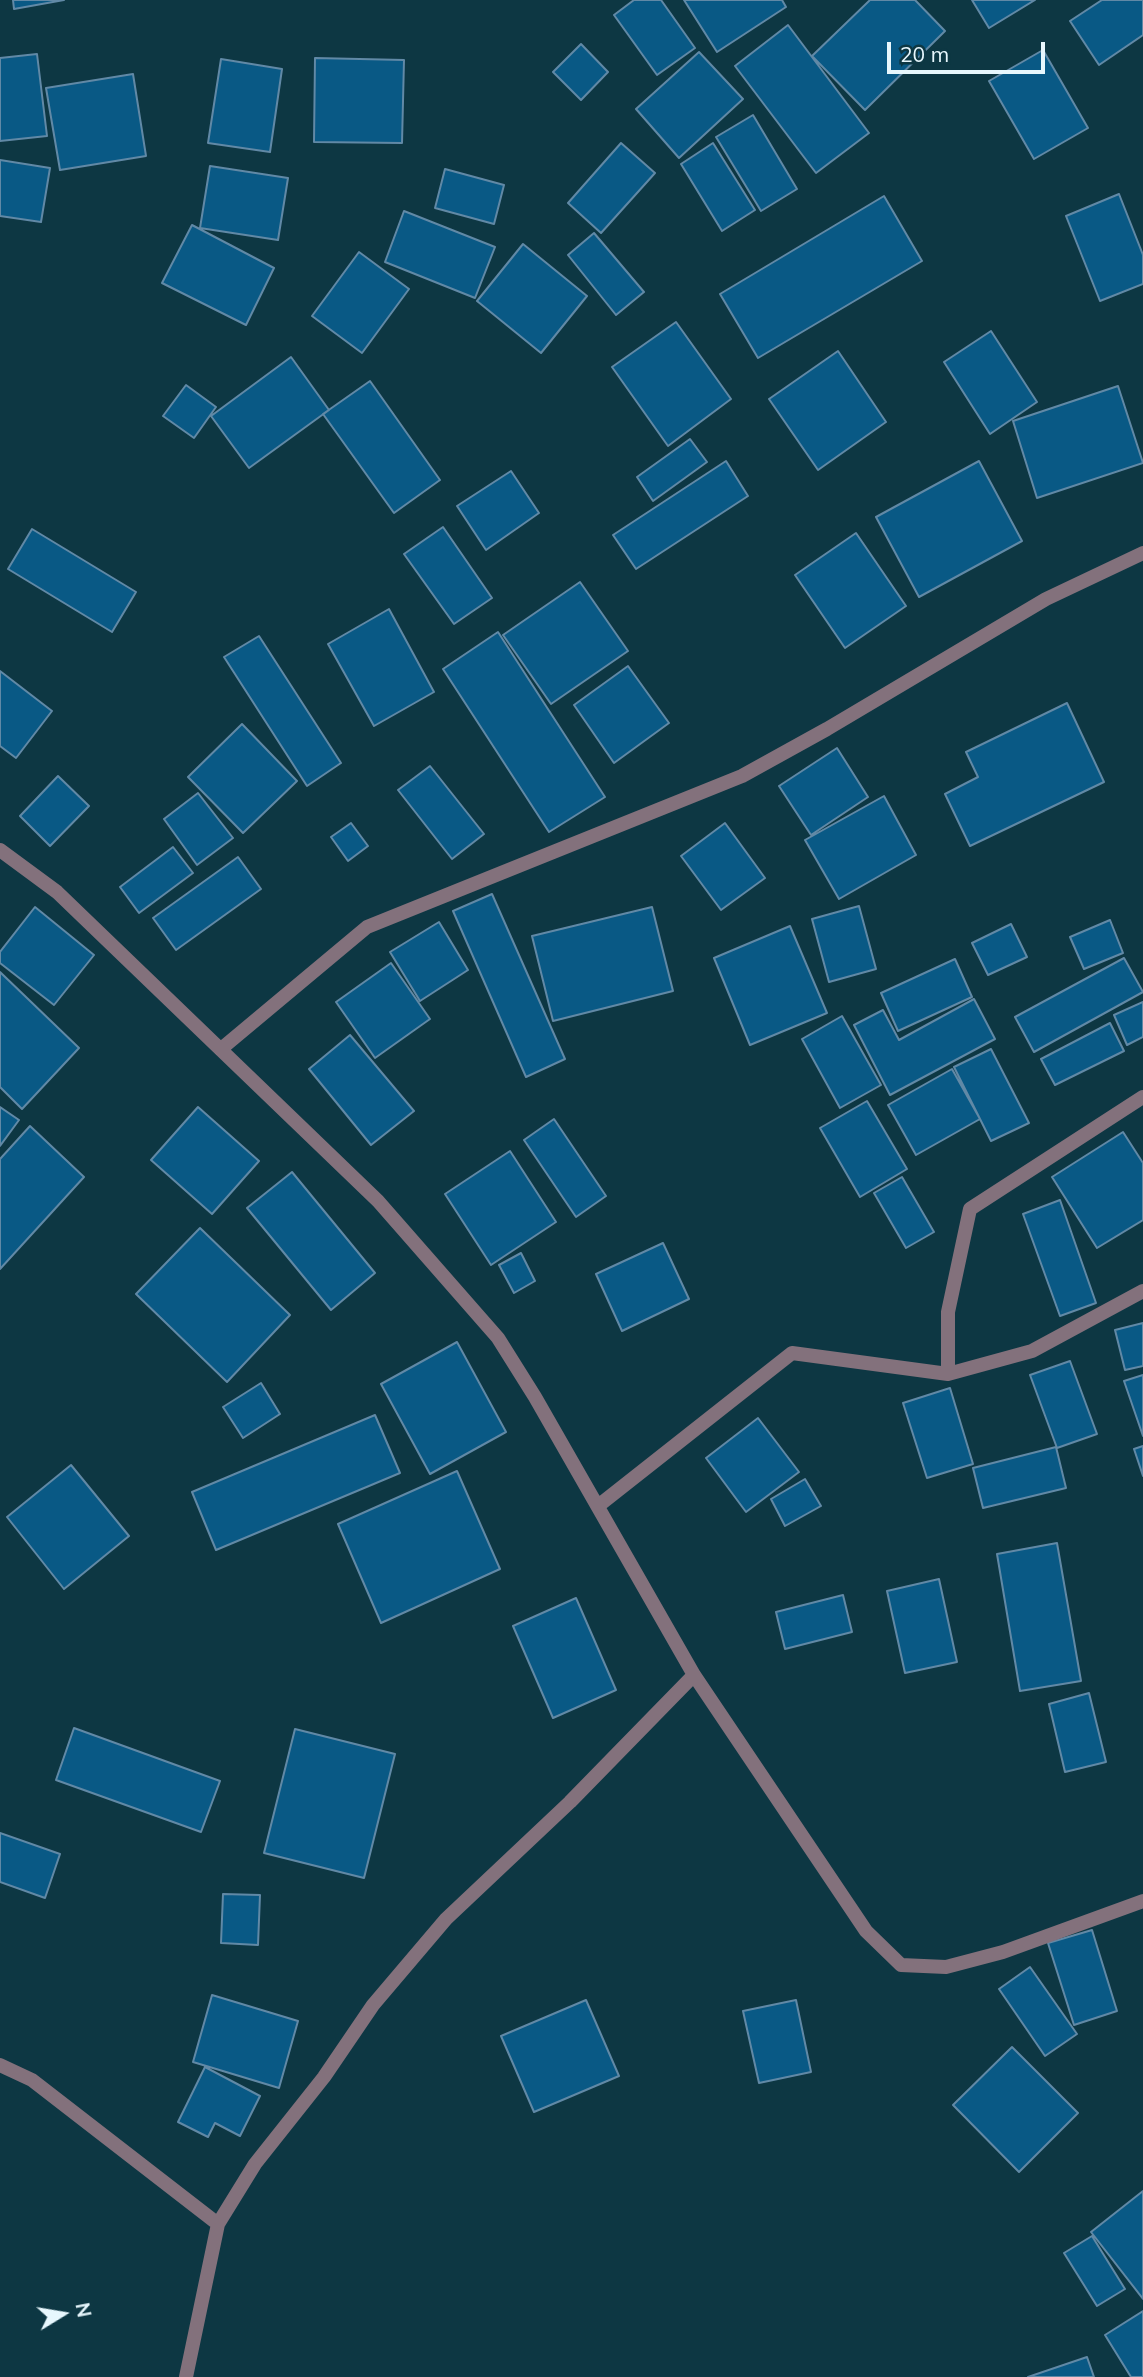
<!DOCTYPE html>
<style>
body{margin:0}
#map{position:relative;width:1143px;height:2377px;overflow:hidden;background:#0d3743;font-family:Mulish,sans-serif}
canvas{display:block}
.north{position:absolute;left:28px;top:2279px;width:70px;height:70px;-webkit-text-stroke:5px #0d3743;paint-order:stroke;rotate:79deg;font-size:19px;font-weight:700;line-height:28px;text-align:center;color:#e7f7fd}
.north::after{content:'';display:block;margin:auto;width:24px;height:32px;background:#e7f7fd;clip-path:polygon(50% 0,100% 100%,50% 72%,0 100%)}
.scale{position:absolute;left:887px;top:42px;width:158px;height:32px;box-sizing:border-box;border:4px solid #e7f7fd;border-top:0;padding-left:9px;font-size:21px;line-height:24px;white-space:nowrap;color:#e7f7fd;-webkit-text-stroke:5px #0d3743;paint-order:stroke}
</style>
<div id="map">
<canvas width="1143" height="2377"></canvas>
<div class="north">N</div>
<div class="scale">20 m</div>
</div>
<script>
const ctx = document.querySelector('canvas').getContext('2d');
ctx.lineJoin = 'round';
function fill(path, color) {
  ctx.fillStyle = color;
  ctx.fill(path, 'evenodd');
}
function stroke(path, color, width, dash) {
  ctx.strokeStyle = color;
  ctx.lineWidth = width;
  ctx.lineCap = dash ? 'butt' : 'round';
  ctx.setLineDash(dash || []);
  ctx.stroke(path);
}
const building = new Path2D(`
 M 13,0 L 64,0 L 14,9 Z
 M 634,0 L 661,0 L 695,48 L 657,75 L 614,15 Z
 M 684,0 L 782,0 L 786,7 L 717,52 Z
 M 870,0 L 915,0 L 945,31 L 865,110 L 812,56 Z
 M 972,0 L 1035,0 L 989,28 Z
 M 1102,0 L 1143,0 L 1143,35 L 1099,65 L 1070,21 Z
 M 788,25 L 869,133 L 816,173 L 735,66 Z
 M 581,44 L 608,72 L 581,100 L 553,72 Z
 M 1043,50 L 1088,128 L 1034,159 L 989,81 Z
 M 699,52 L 743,99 L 679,158 L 636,109 Z
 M 37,54 L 47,136 L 0,141 L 0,58 Z
 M 315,58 L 404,60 L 402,143 L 314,142 Z
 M 221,59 L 282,69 L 270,152 L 208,143 Z
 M 133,74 L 146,156 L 60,170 L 46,88 Z
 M 753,115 L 797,189 L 761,211 L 716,137 Z
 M 621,143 L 655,173 L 601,233 L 568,203 Z
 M 713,143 L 755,210 L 722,231 L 681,164 Z
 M 0,160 L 50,168 L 41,222 L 0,216 Z
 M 210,166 L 288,178 L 278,240 L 200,228 Z
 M 445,169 L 504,185 L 494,224 L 435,208 Z
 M 1119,194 L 1143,255 L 1143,284 L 1100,301 L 1066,216 Z
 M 884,196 L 922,261 L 758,358 L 720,294 Z
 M 404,211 L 495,247 L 475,298 L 385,262 Z
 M 192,225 L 274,268 L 246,325 L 162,283 Z
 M 594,233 L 644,292 L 616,315 L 568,255 Z
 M 523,244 L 587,296 L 541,353 L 477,301 Z
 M 359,252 L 409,289 L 362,353 L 312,316 Z
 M 676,322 L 731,399 L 668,446 L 612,367 Z
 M 991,331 L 1037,402 L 990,434 L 944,362 Z
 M 838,351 L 886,422 L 818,470 L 769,399 Z
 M 291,357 L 329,410 L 249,468 L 211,416 Z
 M 370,381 L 440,480 L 394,513 L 323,414 Z
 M 186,385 L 216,407 L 194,438 L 163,416 Z
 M 1118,386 L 1143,463 L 1037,498 L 1013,421 Z
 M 690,439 L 707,462 L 653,501 L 637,477 Z
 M 726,461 L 748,496 L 636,569 L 613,535 Z
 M 979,461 L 1022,541 L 919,597 L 876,517 Z
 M 511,471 L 539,513 L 486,550 L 457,506 Z
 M 443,527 L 492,598 L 454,624 L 404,554 Z
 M 32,529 L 136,592 L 112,632 L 8,569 Z
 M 856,533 L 906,606 L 845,648 L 795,575 Z
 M 580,582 L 628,651 L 551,704 L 503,635 Z
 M 389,609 L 434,692 L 374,726 L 328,644 Z
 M 498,632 L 605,797 L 549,832 L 443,669 Z
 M 259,636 L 341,763 L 307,786 L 224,657 Z
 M 628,666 L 669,723 L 614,763 L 574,705 Z
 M 0,671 L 52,711 L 16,758 L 0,746 Z
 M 1067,703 L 1104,782 L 970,846 L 945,794 L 978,777 L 966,752 Z
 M 242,724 L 297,781 L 243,833 L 188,777 Z
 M 837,748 L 868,797 L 811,835 L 779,786 Z
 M 430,766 L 484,834 L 452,859 L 398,790 Z
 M 58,776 L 89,806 L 50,846 L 20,816 Z
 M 198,793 L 233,838 L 197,865 L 164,819 Z
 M 884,796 L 916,855 L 839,899 L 805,840 Z
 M 351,823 L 368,846 L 348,861 L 331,837 Z
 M 725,823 L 765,878 L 721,910 L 681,856 Z
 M 173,847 L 193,873 L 139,913 L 120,887 Z
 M 238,857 L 261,889 L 176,950 L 153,918 Z
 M 492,894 L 565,1059 L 526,1077 L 453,911 Z
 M 859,906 L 876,969 L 829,982 L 812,919 Z
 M 35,907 L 94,955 L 54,1005 L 0,963 L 0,952 Z
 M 652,907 L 673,991 L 553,1021 L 532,936 Z
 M 1110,920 L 1123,953 L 1084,969 L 1070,937 Z
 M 439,922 L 468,970 L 420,1001 L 390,952 Z
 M 1011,924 L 1027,957 L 988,975 L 972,943 Z
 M 790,926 L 827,1013 L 750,1045 L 714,958 Z
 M 1124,958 L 1143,992 L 1034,1052 L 1015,1017 Z
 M 955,959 L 972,997 L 898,1031 L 881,993 Z
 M 391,963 L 430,1019 L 375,1058 L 336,1002 Z
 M 0,972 L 79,1048 L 22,1109 L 0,1087 Z
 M 974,999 L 995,1039 L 890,1095 L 854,1025 L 883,1010 L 899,1040 Z
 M 1143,1002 L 1143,1037 L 1127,1045 L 1114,1015 Z
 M 842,1016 L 881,1085 L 840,1108 L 802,1039 Z
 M 1110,1023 L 1124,1051 L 1055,1085 L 1041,1059 Z
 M 350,1035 L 414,1111 L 371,1145 L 309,1069 Z
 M 991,1049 L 1029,1123 L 991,1141 L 954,1067 Z
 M 952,1069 L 980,1119 L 916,1155 L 888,1105 Z
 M 867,1101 L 907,1169 L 860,1197 L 820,1128 Z
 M 0,1107 L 19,1120 L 0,1146 Z
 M 198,1107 L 259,1161 L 212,1214 L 151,1160 Z
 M 554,1119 L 606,1196 L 576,1217 L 524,1140 Z
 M 30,1126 L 84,1177 L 0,1269 L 0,1159 Z
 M 1123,1132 L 1143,1163 L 1143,1220 L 1097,1248 L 1052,1177 Z
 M 510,1151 L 556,1222 L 491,1265 L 445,1194 Z
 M 292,1172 L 375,1273 L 331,1310 L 247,1208 Z
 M 902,1177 L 934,1232 L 906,1248 L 874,1193 Z
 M 1060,1200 L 1096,1303 L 1060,1316 L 1023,1214 Z
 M 200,1228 L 290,1315 L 227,1382 L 136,1294 Z
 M 663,1243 L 689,1299 L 622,1331 L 596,1274 Z
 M 521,1253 L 535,1281 L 514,1293 L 499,1265 Z
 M 1143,1323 L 1143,1366 L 1125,1370 L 1115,1330 Z
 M 457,1342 L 506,1432 L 430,1474 L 381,1384 Z
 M 1070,1361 L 1097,1434 L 1057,1448 L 1030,1375 Z
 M 1143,1375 L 1143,1436 L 1124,1381 Z
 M 261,1383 L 280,1414 L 243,1438 L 223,1407 Z
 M 950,1388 L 973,1464 L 927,1478 L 903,1403 Z
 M 375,1415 L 400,1473 L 216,1550 L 192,1492 Z
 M 758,1418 L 799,1472 L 746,1512 L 706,1458 Z
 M 1143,1446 L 1143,1476 L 1134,1449 Z
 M 1056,1447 L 1066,1488 L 983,1508 L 973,1468 Z
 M 71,1465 L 129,1536 L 64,1589 L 7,1517 Z
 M 457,1471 L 500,1569 L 381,1623 L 338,1524 Z
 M 805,1479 L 821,1506 L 785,1526 L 771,1499 Z
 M 1057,1543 L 1081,1681 L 1020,1691 L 997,1554 Z
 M 939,1579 L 957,1662 L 905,1673 L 887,1591 Z
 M 843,1595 L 852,1632 L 785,1649 L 776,1612 Z
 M 576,1598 L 616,1690 L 553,1718 L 513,1626 Z
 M 1089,1693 L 1106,1762 L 1065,1772 L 1049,1704 Z
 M 74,1728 L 220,1781 L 201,1832 L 56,1780 Z
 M 295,1729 L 395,1754 L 364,1878 L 264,1853 Z
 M 0,1833 L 60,1854 L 45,1898 L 0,1882 Z
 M 223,1894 L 260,1895 L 258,1945 L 221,1943 Z
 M 1092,1930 L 1117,2011 L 1074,2025 L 1048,1943 Z
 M 1030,1967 L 1077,2034 L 1045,2056 L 999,1989 Z
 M 212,1995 L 298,2021 L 279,2088 L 193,2062 Z
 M 586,2000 L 619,2076 L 534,2112 L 501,2036 Z
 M 796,2000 L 811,2072 L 759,2083 L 743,2011 Z
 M 1012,2047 L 1078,2113 L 1019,2172 L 953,2105 Z
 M 205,2067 L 260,2096 L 240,2136 L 215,2123 L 208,2137 L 178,2122 Z
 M 1143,2191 L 1143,2299 L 1091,2232 Z
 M 1092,2236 L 1125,2289 L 1097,2306 L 1064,2253 Z
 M 1143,2311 L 1143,2377 L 1131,2377 L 1105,2335 Z
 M 1087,2357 L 1094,2377 L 1028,2377 Z`);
const minor = new Path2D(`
 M 0,850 L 57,892 L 378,1201 L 498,1338 L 535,1397 L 694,1675 L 866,1931 L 901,1965 L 946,1967 L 1003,1952 L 1143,1901
 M 221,1049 L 367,927 L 742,776 L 827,729 L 1046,599 L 1143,553
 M 948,1374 L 948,1312 L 970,1209 L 1143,1097
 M 598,1506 L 792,1353 L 948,1374 L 1032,1351 L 1143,1291
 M 0,2065 L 32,2080 L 218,2224
 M 186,2377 L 218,2224 L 255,2164 L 324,2077 L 373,2005 L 446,1919 L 570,1802 L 694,1675`);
fill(building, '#095985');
stroke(building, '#6189a6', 2);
stroke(minor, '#83717c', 14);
</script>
